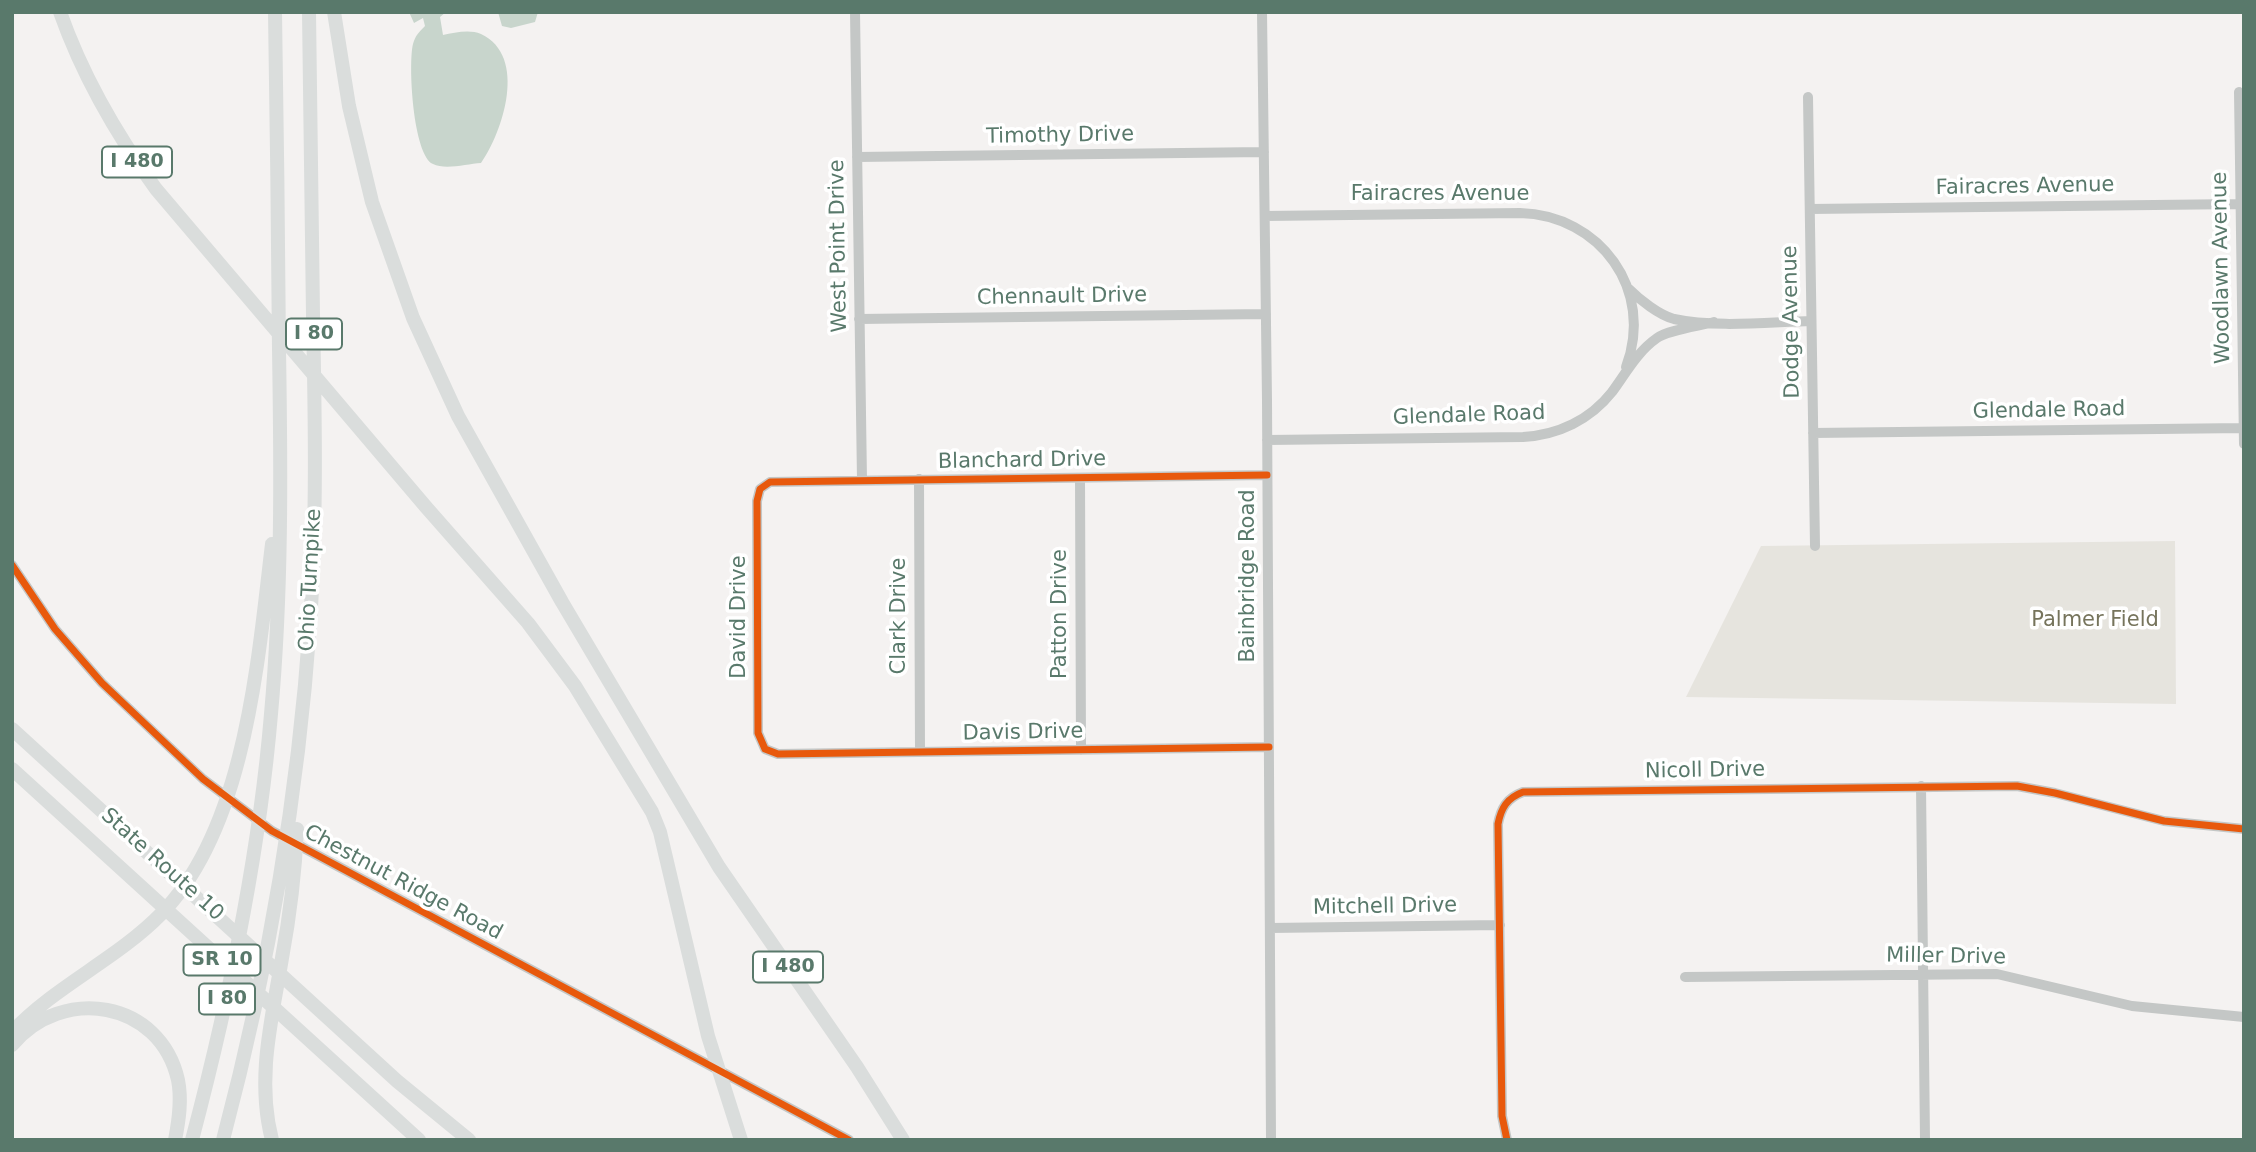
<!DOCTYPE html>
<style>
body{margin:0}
#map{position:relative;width:2256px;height:1152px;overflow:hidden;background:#f4f2f1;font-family:"DejaVu Sans",sans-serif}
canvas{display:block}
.frame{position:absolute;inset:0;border:14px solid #59796b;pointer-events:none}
</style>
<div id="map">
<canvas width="2256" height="1152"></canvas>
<div class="frame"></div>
</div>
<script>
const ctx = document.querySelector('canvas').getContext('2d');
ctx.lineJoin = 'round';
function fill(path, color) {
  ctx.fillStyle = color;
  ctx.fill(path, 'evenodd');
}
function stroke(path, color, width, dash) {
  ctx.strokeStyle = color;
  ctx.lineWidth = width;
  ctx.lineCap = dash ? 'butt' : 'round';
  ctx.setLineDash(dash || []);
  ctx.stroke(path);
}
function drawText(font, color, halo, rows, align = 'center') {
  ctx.font = font + ' "DejaVu Sans",sans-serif';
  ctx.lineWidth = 7;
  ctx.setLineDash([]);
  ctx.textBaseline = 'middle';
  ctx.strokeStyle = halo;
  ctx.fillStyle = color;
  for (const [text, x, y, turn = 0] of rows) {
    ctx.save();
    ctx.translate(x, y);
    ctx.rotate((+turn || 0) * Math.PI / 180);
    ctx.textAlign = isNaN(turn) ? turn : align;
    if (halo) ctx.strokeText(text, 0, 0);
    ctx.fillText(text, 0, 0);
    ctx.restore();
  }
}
const green = new Path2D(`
 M 2175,541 L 2176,704 L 1686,697 L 1761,546 Z`);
const water = new Path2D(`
 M 409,12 L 446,12 L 440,17 L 443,35 C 454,33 469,29 481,34 C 528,56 503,132 481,163 C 467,164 445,170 433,164 C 413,155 408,64 413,44 C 415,36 419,32 425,26 L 423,18 L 414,23 Z
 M 498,12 L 538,12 L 535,22 L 511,28 L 502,26 Z`);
const minor = new Path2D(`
 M 855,12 L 862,480
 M 1262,12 L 1267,400 L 1271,1140
 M 2239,92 L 2244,444
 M 1808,97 L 1815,546
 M 857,157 L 1264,152
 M 1810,209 L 2240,204
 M 1265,216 L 1520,213 C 1600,215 1655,290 1626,367
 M 1629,289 C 1640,300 1659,315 1674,319 C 1716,328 1769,322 1811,321
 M 859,319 L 1266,314
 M 1813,433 L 2244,428
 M 1267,440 L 1523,437 C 1558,435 1590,420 1612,392 C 1626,373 1637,352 1657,338 C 1668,330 1699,326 1714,322
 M 1267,475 L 770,482 L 760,489 L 757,501 L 758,733 L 765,749 L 778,754 L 1269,747
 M 1080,478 L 1081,750
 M 919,479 L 920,752
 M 12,565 L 55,629 L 102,683 L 203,779 L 272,831 L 849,1140
 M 1921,786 L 1925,1140
 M 1270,928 L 1500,925
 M 1685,977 L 1997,974 L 2132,1006 L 2244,1017
 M 1507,1140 L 1502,1116 L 1498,824 C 1501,808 1507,798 1523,792 L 2017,786 L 2055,793 L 2164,821 L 2244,829`);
const highway = new Path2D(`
 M 60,12 C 83,77 116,134 156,189 L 426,507 L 528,623 L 575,686 L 652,812 L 660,832 L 708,1036 L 741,1140
 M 334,12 L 349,106 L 372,202 L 413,318 L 458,416 L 562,602 L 719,867 L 857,1067 L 903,1140
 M 12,729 L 397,1081 L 469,1140
 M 12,769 L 419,1140
 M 12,1032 C 55,986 117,959 161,914 C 246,828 258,659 272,544
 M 12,1045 C 62,985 160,1000 178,1080 C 182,1100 179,1120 175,1140
 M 192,1140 C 229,1000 259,858 271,714 C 282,592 281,471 279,349 C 278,237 277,124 275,12
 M 223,1140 C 268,970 298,798 310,623 C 317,520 315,417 313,315 C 312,214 310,113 309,12
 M 272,1140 C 256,1078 272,1019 282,958 C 290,915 295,872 297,829`);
const cycleway = new Path2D(`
 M 1267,475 L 770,482 L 760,489 L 757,501 L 758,733 L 765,749 L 778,754 L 1269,747
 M 12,565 L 55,629 L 102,683 L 203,779 L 272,831 L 849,1140
 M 1507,1140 L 1502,1116 L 1498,824 C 1501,808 1507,798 1523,792 L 2017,786 L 2055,793 L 2164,821 L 2244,829`);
const shields = [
 [137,162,70],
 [314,334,56],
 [222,960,77],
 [788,967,70],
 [227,999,56]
];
const shieldNames = [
 ["I 480",137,162],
 ["I 80",314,334],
 ["SR 10",222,960],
 ["I 480",788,967],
 ["I 80",227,999]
];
const streetNames = [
 ["Timothy Drive",1060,136,-1],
 ["Fairacres Avenue",2025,187,-1],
 ["Fairacres Avenue",1440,195],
 ["West Point Drive",839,246,-91],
 ["Woodlawn Avenue",2222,268,-91],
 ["Chennault Drive",1062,297,-1],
 ["Dodge Avenue",1792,322,-91],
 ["Glendale Road",2049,411,-1],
 ["Glendale Road",1469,416,-2],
 ["Blanchard Drive",1022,461,-1],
 ["Bainbridge Road",1249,576,-90],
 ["Ohio Turnpike",311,580,-87],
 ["Patton Drive",1061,614,-90],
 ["Clark Drive",900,616,-90],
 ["David Drive",740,617,-90],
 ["Davis Drive",1023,733,-1],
 ["Nicoll Drive",1705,771,-1],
 ["State Route 10",162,865,42],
 ["Chestnut Ridge Road",403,883,28],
 ["Mitchell Drive",1385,907,-1],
 ["Miller Drive",1946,957,1]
];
const parkNames = [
 ["Palmer Field",2095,621]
];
fill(green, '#e6e4de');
fill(water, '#c8d5cc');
stroke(minor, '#c4c7c6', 10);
stroke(highway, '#dadddc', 14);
stroke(cycleway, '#e8590c', 7);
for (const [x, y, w] of shields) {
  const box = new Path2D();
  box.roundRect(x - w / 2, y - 15.5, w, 31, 5);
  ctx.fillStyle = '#fff';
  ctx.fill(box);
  stroke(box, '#59796b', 2);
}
drawText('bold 19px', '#59796b', null, shieldNames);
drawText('21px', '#59796b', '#fff', streetNames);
drawText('21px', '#76745c', '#fff', parkNames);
</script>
